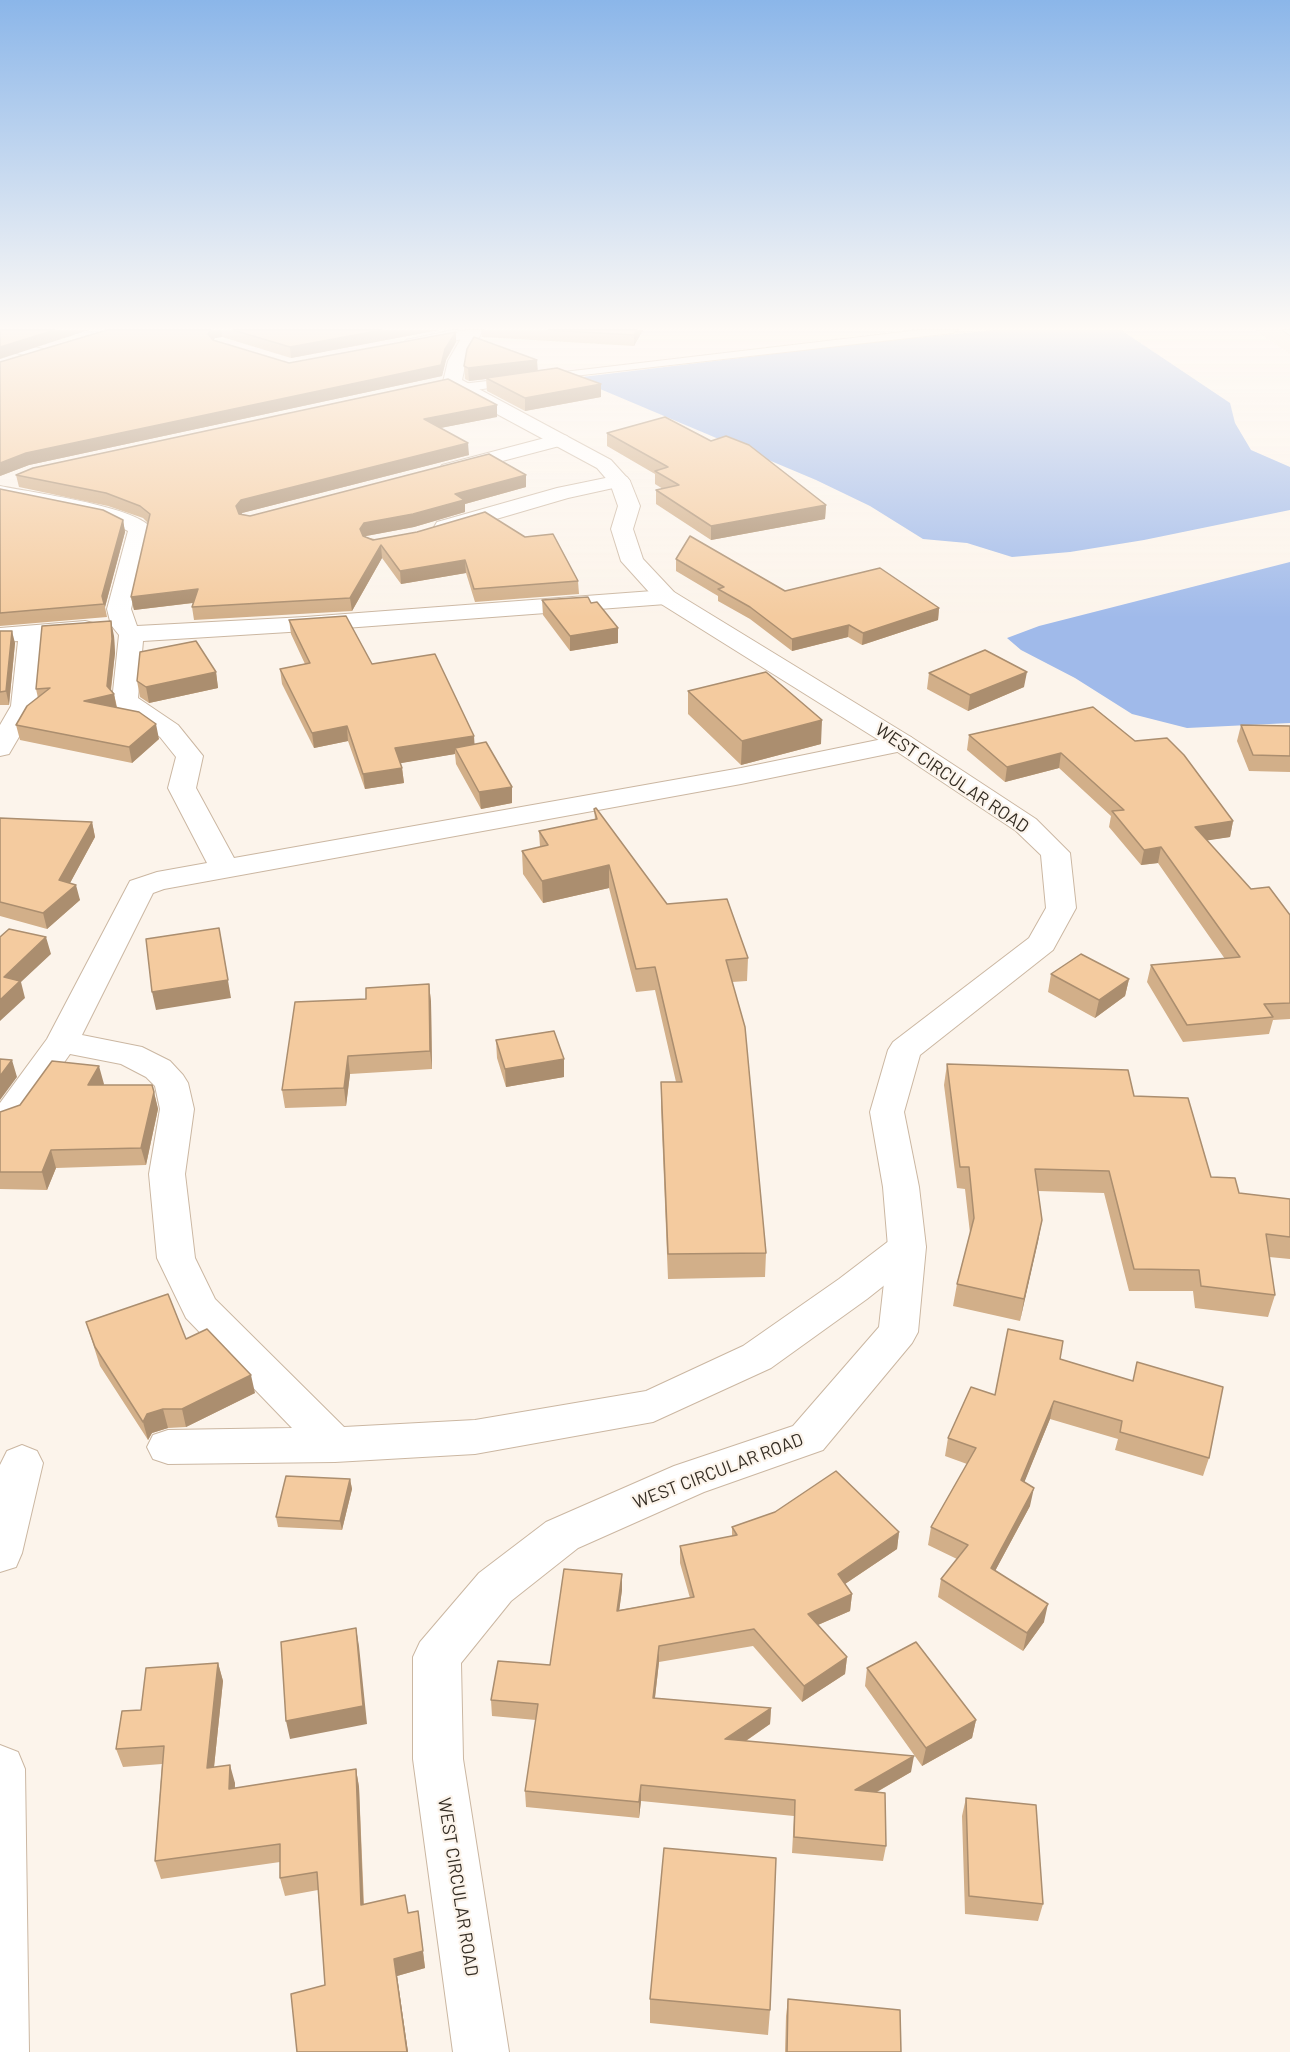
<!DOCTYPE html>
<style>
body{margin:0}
canvas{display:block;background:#fcf4eb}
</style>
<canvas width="1290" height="2052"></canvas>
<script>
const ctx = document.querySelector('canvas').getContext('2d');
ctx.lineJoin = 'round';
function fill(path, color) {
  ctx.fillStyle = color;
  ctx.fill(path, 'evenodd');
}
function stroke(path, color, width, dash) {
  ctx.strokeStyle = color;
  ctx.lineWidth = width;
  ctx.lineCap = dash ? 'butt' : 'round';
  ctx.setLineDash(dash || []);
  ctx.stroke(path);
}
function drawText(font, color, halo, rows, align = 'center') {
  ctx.font = font + ' Barlow,sans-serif';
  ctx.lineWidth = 4.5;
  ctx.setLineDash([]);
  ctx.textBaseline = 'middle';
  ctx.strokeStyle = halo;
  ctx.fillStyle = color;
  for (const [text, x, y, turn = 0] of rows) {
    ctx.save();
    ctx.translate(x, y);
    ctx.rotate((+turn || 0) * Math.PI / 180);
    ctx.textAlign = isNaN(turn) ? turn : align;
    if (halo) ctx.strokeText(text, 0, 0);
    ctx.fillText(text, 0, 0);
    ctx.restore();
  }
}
const built = new Path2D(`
 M 1255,330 L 1290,330 L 1290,354 Z`);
const water = new Path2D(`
 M 995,330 L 1121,330 L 1230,403 L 1235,423 L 1251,450 L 1290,467 L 1290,510 L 1144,540 L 1070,552 L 1012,557 L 967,543 L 923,539 L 870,506 L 816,480 L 574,378 L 847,345 Z
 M 1290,562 L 1290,723 L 1187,728 L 1132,714 L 1075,678 L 1021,650 L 1007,638 L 1039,626 Z`);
const lane = new Path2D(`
 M 920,330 L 958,330 L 953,333 L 565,377 L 462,392 L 456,388 L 462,384 Z
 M 1283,330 L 1290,330 L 1290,335 Z`);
const street = new Path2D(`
 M 454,330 L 481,332 L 478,336 L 412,349 L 406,348 L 403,344 L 406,340 Z
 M 0,339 L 47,350 L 50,354 L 47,358 L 41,359 L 0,349 Z
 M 560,434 L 567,436 L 570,440 L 567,444 L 449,475 L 442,473 L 439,469 L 442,465 Z
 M 620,475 L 627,477 L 630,481 L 627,485 L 568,498 L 445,534 L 437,532 L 434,527 L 437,522 L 557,488 Z
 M 0,486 C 29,492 136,506 151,528 L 131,609 L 137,626 L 305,617 L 666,590 L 674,592 L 678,597 L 674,602 L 666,604 L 305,631 L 143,641 L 138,698 L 178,725 L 203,756 L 196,788 L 234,858 L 741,768 L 902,735 L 911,737 L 915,743 L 911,749 L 902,751 L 741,784 L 164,889 L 153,893 L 82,1035 L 142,1047 L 170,1061 L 183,1075 L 188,1083 L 194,1109 L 185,1174 L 195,1258 L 215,1299 L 344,1427 L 475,1420 L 646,1391 L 743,1346 L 839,1279 L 894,1237 L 907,1233 L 920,1237 L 926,1247 L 920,1257 L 867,1299 L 771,1368 L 653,1422 L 475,1454 L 335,1462 L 168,1464 L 153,1459 L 147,1447 L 153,1435 L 168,1430 L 292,1428 L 186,1318 L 157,1258 L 149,1174 L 160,1109 L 155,1086 L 146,1077 L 121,1064 L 70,1054 L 23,1121 L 0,1130 L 0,1103 L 47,1039 L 130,881 L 157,872 L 207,863 L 168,788 L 176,757 L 160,737 L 116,706 L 112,701 L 119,635 L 111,625 L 107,609 L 128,531 L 106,520 L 0,498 Z
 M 85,621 L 93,623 L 97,628 L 93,633 L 43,639 L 37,706 L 9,754 L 0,756 L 0,725 L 11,706 L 18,641 L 0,642 L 0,628 Z
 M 22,1445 L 37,1451 L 43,1463 L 22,1553 L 16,1567 L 0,1572 L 0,1465 L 7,1451 Z
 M 0,1745 L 18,1752 L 25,1769 L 29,2052 L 0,2052 Z`);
const secondary = new Path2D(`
 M 466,330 L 483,330 L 466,361 L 462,380 L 611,460 L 630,481 L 640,506 L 633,529 L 643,559 L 674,592 L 911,737 L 1036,819 L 1070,853 L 1076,908 L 1053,950 L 920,1055 L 904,1112 L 919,1187 L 926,1247 L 918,1332 L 912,1343 L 823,1450 L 704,1492 L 578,1548 L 511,1601 L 461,1663 L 463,1759 L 509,2052 L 453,2052 L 413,1759 L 413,1657 L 420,1642 L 479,1573 L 546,1522 L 674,1466 L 793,1426 L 879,1327 L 888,1247 L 883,1187 L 870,1112 L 888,1050 L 893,1042 L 1029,938 L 1046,908 L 1041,855 L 1016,831 L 893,749 L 658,602 L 621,561 L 611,529 L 618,506 L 610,483 L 597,468 L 445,386 L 443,382 L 448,361 Z`);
const wall = new Path2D(`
 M 107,330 L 439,330 L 291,358 L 222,337 L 215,338 L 213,340 L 289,363 L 456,332 L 456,342 L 446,360 L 442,376 L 29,465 L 0,476 L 0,362 Z
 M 481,330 L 643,330 L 634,346 L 482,337 Z
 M 464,366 L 538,370 L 601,384 L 601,397 L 525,411 L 487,391 L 486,379 L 469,381 L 465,379 Z
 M 497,417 L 440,428 L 469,455 L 242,513 L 242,514 L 250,516 L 526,475 L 526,487 L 465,504 L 465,512 L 414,527 L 366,536 L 365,537 L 578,581 L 579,594 L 475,602 L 466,573 L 401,584 L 382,558 L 352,611 L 194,620 L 192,607 L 193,603 L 134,610 L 131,597 L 148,523 L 143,518 L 108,506 L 19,487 L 16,475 Z
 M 607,433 L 826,505 L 825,519 L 711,540 L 656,504 L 656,490 L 663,489 L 655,484 L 655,474 L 607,446 Z
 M 0,489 L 123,520 L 125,532 L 105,607 L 107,617 L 0,626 Z
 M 676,559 L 785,591 L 939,608 L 938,620 L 862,645 L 848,637 L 792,651 L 750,619 L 718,601 L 718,596 L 676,571 Z
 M 542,600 L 591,603 L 618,628 L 618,643 L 570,651 L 543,615 Z
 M 289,620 L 372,664 L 475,744 L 512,803 L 481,809 L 456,764 L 455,754 L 400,763 L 402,768 L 404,783 L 365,789 L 348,741 L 314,748 L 282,684 L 280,669 L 305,664 L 291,634 Z
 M 0,631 L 15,643 L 9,705 L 0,705 Z
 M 114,636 L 115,653 L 111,691 L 114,694 L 117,707 L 159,739 L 132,763 L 20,740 L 16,725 L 38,698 L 36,689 Z
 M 216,672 L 218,688 L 149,703 L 140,697 L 137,681 Z
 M 929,673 L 1024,687 L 968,711 L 927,689 Z
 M 688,691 L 821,744 L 741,765 L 688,714 Z
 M 1093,707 L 1233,821 L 1230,837 L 1207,840 L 1251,889 L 1290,915 L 1290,1019 L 1273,1020 L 1269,1034 L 1183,1042 L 1147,982 L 1151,965 L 1225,959 L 1158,863 L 1141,865 L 1109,827 L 1111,816 L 1059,768 L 1005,782 L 967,750 L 969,735 Z
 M 1241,725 L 1290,726 L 1290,772 L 1249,771 L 1237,741 Z
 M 594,809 L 667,904 L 748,958 L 747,981 L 732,982 L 766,1253 L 765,1277 L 668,1279 L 661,1106 L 661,1082 L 676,1082 L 655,990 L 636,992 L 609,888 L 543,903 L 523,874 L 522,851 L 540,847 L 539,831 L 595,819 Z
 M 0,818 L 92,822 L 95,837 L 70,883 L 80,900 L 47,929 L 0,916 Z
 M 1051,974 L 1129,979 L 1125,996 L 1095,1018 L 1048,992 Z
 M 429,984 L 431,1002 L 432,1069 L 350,1074 L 346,1106 L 285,1108 L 282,1090 L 366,999 Z
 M 496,1040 L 564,1077 L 506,1087 L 497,1058 Z
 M 947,1064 L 1134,1096 L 1211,1177 L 1239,1193 L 1290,1199 L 1290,1259 L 1269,1257 L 1275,1295 L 1268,1317 L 1195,1308 L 1193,1291 L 1129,1291 L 1104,1193 L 1038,1191 L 1042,1220 L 1020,1321 L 953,1306 L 957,1284 L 970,1233 L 965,1189 L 957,1188 L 944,1085 Z
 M 104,1084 L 103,1085 L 152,1085 L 158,1109 L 146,1165 L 56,1168 L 47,1190 L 0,1189 L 0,1112 Z
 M 86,1322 L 186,1339 L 255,1393 L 186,1427 L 168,1428 L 152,1433 L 148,1440 L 100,1366 Z
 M 1060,1359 L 1209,1458 L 1203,1476 L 1115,1450 L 1118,1439 L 1050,1419 L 1024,1482 L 1030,1506 L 995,1571 L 1044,1622 L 1023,1651 L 938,1597 L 941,1579 L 957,1559 L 928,1545 L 931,1527 L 967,1464 L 945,1456 L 948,1438 L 995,1395 Z
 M 350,1479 L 352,1489 L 342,1530 L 278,1527 L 276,1517 Z
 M 732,1527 L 899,1532 L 897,1549 L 845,1584 L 852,1594 L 850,1611 L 818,1625 L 847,1657 L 845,1674 L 802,1702 L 753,1646 L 659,1662 L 655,1698 L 771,1708 L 770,1724 L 746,1741 L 911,1772 L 877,1792 L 886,1846 L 883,1861 L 792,1853 L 794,1816 L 641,1801 L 639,1818 L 526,1807 L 525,1791 L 536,1720 L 492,1716 L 491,1700 L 550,1665 L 622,1574 L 622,1590 L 619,1610 L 690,1598 L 680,1563 L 680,1546 L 732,1536 Z
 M 218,1663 L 223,1681 L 214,1767 L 235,1783 L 235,1788 L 356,1769 L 359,1787 L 364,1904 L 408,1913 L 418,1911 L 425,1968 L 397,1976 L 408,2052 L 297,2052 L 325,1985 L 318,1890 L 285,1896 L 280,1878 L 280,1862 L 161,1879 L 155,1861 L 162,1764 L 123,1767 L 116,1749 L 141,1710 Z
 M 867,1668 L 976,1720 L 972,1738 L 922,1766 L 865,1686 Z
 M 966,1798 L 1043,1904 L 1038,1921 L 965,1914 L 962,1816 Z
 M 650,1999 L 770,2010 L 768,2035 L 650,2023 Z
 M 788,1999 L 901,2052 L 785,2052 L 786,2016 Z`);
const shadedWall = new Path2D(`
 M 55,330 L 89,330 L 0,359 L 0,347 Z
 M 211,330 L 221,330 L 222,337 L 215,338 L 210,344 L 208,334 Z
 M 382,330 L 439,330 L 291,358 L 290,347 Z
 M 637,330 L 643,330 L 634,346 L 634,335 Z
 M 456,332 L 456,342 L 446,360 L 442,376 L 29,465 L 0,476 L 0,463 L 26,453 L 445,349 Z
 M 537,360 L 538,373 L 486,378 L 486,379 L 469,381 L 468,368 Z
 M 601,384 L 601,397 L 525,411 L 525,398 Z
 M 497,405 L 497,417 L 425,431 L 424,419 Z
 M 468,443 L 469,455 L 242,513 L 238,519 L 236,506 L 241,500 Z
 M 526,475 L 526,487 L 465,504 L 465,512 L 414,527 L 366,536 L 361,542 L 360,529 L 364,523 L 455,494 Z
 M 826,505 L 825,519 L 711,540 L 711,526 Z
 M 123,520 L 125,532 L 105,607 L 102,596 Z
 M 381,545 L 382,558 L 352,611 L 350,598 Z
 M 465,560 L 466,573 L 401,584 L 400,571 Z
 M 198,589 L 200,602 L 134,610 L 131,597 Z
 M 939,608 L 938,620 L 862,645 L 863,633 Z
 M 111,621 L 114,636 L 115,653 L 110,695 L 114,694 L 117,710 L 84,701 L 107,686 Z
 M 849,625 L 848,637 L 792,651 L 792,639 Z
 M 618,628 L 618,643 L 570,651 L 570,636 Z
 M 12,631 L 15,643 L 9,705 L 6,691 Z
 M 216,672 L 218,688 L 149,703 L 146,687 Z
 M 1027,672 L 1024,687 L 968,711 L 970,695 Z
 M 822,720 L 821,744 L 741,765 L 742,741 Z
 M 156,724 L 159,739 L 132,763 L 129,747 Z
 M 347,726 L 348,741 L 314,748 L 312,733 Z
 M 474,736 L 475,751 L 455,748 L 455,754 L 396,764 L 395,748 Z
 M 1061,753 L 1059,768 L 1005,782 L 1007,767 Z
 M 402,768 L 404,783 L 365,789 L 363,774 Z
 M 512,787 L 512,803 L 481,809 L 479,792 Z
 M 1233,821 L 1230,837 L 1191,843 L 1195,827 Z
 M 92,822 L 95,837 L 63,896 L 59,880 Z
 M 1161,847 L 1158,863 L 1141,865 L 1144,850 Z
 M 609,865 L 609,888 L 543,903 L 542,881 Z
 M 76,885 L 80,900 L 47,929 L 43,913 Z
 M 219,928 L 231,998 L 156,1010 L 152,992 Z
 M 46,937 L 51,954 L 21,982 L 25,998 L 0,1021 L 0,1000 L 4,977 Z
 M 1129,979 L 1125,996 L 1095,1018 L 1099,1000 Z
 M 429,984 L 431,1002 L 432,1069 L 430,1051 Z
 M 348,1056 L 350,1074 L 346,1106 L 344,1088 Z
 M 564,1059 L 564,1077 L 506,1087 L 505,1069 Z
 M 12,1060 L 17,1077 L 0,1100 L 0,1076 Z
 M 99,1066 L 104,1084 L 92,1102 L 88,1085 Z
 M 154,1092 L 158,1109 L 146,1165 L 141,1148 Z
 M 51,1150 L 56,1168 L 47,1190 L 42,1172 Z
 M 1042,1220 L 1038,1242 L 1020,1321 L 1024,1299 Z
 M 251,1375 L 255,1393 L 186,1427 L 182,1409 Z
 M 1054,1401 L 1050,1419 L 1018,1498 L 1021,1480 Z
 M 163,1409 L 168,1428 L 152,1433 L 148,1440 L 143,1422 L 147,1414 Z
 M 350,1479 L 352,1489 L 342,1530 L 340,1521 Z
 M 1034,1488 L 1030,1506 L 987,1586 L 991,1568 Z
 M 899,1532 L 897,1549 L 836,1590 L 838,1574 Z
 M 622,1574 L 622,1590 L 617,1627 L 617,1611 Z
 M 852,1594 L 850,1611 L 806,1630 L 808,1614 Z
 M 1048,1604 L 1044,1622 L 1023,1651 L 1027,1633 Z
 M 356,1628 L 359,1646 L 367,1724 L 290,1739 L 286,1721 Z
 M 659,1646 L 659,1662 L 653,1714 L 653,1698 Z
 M 847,1657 L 845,1674 L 802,1702 L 804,1686 Z
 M 218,1663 L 223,1681 L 212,1786 L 207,1768 Z
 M 771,1708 L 770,1724 L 725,1755 L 725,1739 Z
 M 976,1720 L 972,1738 L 922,1766 L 926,1748 Z
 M 914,1756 L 911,1772 L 852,1806 L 855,1790 Z
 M 230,1765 L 235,1783 L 234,1807 L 229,1789 Z
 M 356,1769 L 359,1787 L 364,1922 L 361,1905 Z
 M 641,1785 L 641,1801 L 639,1818 L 639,1802 Z
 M 418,1911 L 425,1968 L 397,1976 L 408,2052 L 407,2052 L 394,1959 Z`);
const building = new Path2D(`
 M 0,330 L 55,330 L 0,347 Z
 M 107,330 L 211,330 L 208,334 L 213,340 L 289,363 L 456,332 L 445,349 L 441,365 L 26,453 L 0,463 L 0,362 Z
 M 233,330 L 382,330 L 290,347 Z
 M 548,330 L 637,330 L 634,335 Z
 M 474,337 L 537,360 L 468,368 L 464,366 L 467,349 Z
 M 557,368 L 601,384 L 525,398 L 486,378 Z
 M 448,379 L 497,405 L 424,419 L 468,443 L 241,500 L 236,506 L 239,514 L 250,516 L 489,454 L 526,475 L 455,494 L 464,500 L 413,514 L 364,523 L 360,529 L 363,536 L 373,540 L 417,532 L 485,512 L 525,537 L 553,534 L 578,581 L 474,589 L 465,560 L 400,571 L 381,545 L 350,598 L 192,607 L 198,589 L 131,597 L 150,514 L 140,506 L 106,493 L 16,475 L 33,468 Z
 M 665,417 L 711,441 L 726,436 L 749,445 L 826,505 L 711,526 L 656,490 L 679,485 L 655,471 L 668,467 L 607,433 Z
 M 0,489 L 103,510 L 123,520 L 102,596 L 104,604 L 0,613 Z
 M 690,536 L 785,591 L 880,568 L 939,608 L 863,633 L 849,625 L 792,639 L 750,607 L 718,589 L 724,587 L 676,559 Z
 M 588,597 L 591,603 L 597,602 L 618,628 L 570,636 L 542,600 Z
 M 346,616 L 372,664 L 435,654 L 474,736 L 395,748 L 402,768 L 363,774 L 347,726 L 312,733 L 280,669 L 310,663 L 289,620 Z
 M 111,621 L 112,639 L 107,686 L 114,694 L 84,701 L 139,712 L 156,724 L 129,747 L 16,725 L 27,706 L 50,688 L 36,689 L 42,626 Z
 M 0,631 L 12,631 L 6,691 L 0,692 Z
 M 196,641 L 216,672 L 146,687 L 137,681 L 140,652 Z
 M 985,650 L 1027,672 L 970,695 L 929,673 Z
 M 766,672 L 822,720 L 742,741 L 688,691 Z
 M 1093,707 L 1135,741 L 1167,738 L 1184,755 L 1233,821 L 1195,827 L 1251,889 L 1269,887 L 1290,915 L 1290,1003 L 1264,1004 L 1273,1017 L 1187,1025 L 1151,965 L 1240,957 L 1161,847 L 1144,850 L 1112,811 L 1124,810 L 1061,753 L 1007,767 L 969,735 Z
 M 1241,725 L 1290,726 L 1290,756 L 1253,755 Z
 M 486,742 L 512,787 L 479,792 L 455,748 Z
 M 596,808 L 667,904 L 727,899 L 748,958 L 726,960 L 745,1027 L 766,1253 L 668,1254 L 661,1082 L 682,1082 L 655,967 L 636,969 L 609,865 L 542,881 L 522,851 L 548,845 L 539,831 L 597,819 L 594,809 Z
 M 0,818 L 92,822 L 59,880 L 76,885 L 43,913 L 0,902 Z
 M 219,928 L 228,980 L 152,992 L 146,939 Z
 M 9,929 L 46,937 L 4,977 L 20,981 L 0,1000 L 0,937 Z
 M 1081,954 L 1129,979 L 1099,1000 L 1051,974 Z
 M 429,984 L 430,1051 L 348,1056 L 344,1088 L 282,1090 L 295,1002 L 366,999 L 366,988 Z
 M 554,1031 L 564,1059 L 505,1069 L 496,1040 Z
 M 0,1059 L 12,1060 L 0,1076 Z
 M 52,1061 L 99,1066 L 88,1085 L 152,1085 L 154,1092 L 141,1148 L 51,1150 L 42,1172 L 0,1172 L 0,1112 L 20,1105 Z
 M 947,1064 L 1128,1070 L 1134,1096 L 1188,1098 L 1211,1177 L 1235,1178 L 1239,1193 L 1290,1199 L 1290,1237 L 1266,1234 L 1275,1295 L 1201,1286 L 1199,1270 L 1134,1269 L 1109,1171 L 1035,1169 L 1042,1220 L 1024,1299 L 957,1284 L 974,1218 L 969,1167 L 960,1167 Z
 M 168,1294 L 186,1339 L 207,1329 L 251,1375 L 182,1409 L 163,1409 L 147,1414 L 143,1422 L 95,1347 L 86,1322 Z
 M 1008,1329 L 1063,1341 L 1060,1359 L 1133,1381 L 1137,1362 L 1223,1387 L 1209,1458 L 1120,1432 L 1122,1421 L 1054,1401 L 1021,1480 L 1034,1488 L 991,1568 L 1048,1604 L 1027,1633 L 941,1579 L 968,1545 L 931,1527 L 976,1448 L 948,1438 L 971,1387 L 995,1395 Z
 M 836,1471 L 899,1532 L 838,1574 L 852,1594 L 808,1614 L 847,1657 L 804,1686 L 754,1629 L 659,1646 L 653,1698 L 771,1708 L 725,1739 L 914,1756 L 855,1790 L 885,1793 L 886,1846 L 794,1837 L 795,1800 L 641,1785 L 639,1802 L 525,1791 L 538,1704 L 491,1700 L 498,1661 L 550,1665 L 564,1569 L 622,1574 L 617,1611 L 694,1597 L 680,1546 L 737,1535 L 732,1527 L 775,1512 Z
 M 286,1476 L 350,1479 L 340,1521 L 276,1517 Z
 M 356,1628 L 363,1706 L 286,1721 L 281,1642 Z
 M 916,1642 L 976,1720 L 926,1748 L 867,1668 Z
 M 218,1663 L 207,1768 L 230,1765 L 229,1789 L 356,1769 L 361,1905 L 405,1895 L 408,1913 L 418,1911 L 423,1951 L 394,1959 L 407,2052 L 297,2052 L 291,1994 L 325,1985 L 317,1872 L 280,1878 L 280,1844 L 155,1861 L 164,1746 L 116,1749 L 122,1711 L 141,1710 L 146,1668 Z
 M 966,1798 L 1036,1805 L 1043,1904 L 969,1896 Z
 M 664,1848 L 776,1858 L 770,2010 L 650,1999 Z
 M 788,1999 L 900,2010 L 901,2052 L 787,2052 Z`);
const streetNames = [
 ["WEST CIRCULAR ROAD",952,778,34],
 ["WEST CIRCULAR ROAD",718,1471,-21],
 ["WEST CIRCULAR ROAD",458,1887,81]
];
fill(built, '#fbebdb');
fill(water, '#a0baea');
stroke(lane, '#cbb7a2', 2);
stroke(street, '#cbb7a2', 2);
stroke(secondary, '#cbb7a2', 2);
fill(lane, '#fff');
fill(street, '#fff');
fill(secondary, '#fff');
fill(wall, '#d2af89');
fill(shadedWall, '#ab8e6f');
fill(building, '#f4cb9f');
stroke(building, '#ab8e6f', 1.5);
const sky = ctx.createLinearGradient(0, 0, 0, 618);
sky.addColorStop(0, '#8bb6e9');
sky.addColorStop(0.53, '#fefaf6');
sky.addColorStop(1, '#fefaf600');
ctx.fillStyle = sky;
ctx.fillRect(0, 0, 1290, 618);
drawText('18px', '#332c23', '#fcf4eb', streetNames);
</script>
